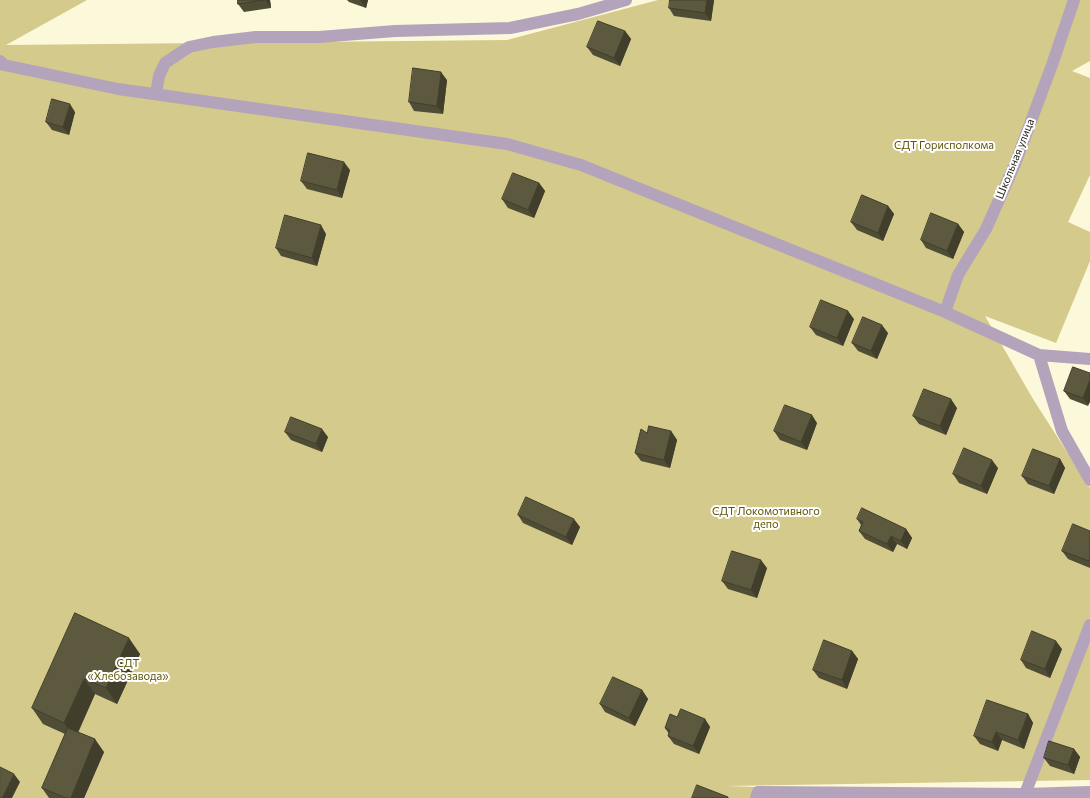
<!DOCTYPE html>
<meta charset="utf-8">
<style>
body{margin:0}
canvas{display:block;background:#fcf8da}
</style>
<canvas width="1090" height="798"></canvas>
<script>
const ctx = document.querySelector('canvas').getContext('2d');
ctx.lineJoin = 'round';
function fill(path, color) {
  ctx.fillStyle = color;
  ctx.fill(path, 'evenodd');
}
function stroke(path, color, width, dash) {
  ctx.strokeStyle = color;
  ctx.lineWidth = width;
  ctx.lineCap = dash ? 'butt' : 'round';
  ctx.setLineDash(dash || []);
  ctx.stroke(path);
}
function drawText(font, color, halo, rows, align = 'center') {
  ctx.font = font + ' Commissioner,sans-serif';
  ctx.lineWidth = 4;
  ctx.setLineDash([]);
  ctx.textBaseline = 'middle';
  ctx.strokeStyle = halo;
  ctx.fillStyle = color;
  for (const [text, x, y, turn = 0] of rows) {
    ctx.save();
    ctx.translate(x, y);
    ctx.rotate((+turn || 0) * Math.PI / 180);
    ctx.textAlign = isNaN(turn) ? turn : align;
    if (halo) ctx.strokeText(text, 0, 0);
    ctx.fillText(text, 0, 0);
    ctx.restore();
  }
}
const green = new Path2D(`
 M 0,0 L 87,0 L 6,45 L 507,40 L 658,0 L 1090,0 L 1090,61 L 1072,71 L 1090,78 L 1090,175 L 1068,222 L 1090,232 L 1090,261 L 1056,343 L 985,316 L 1033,399 L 1090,488 L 1090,780 L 726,786 L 1090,798 L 0,798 Z`);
const minor = new Path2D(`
 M 0,61 L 4,65 L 118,89 L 507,144 L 581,165 L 945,312 L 1039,355 L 1090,359
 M 156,94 L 159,76 L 165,63 L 189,47 L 213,42 L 256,37 L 319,37 L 395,31 L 510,28 L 578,14 L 626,0
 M 945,312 L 958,275 L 986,229 L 1015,164 L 1052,65 L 1074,0
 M 1039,355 L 1062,431 L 1090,480
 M 1025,794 L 1090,625
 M 756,798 L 758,792 L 1025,794 L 1090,792`);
const wall = new Path2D(`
 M 238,0 L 270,0 L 271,8 L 244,12 L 238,4 Z
 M 347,0 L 368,0 L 366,8 L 349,2 Z
 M 714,0 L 711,21 L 674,16 L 669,8 Z
 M 625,31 L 631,39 L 620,66 L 593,55 L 587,47 Z
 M 447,80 L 443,114 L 414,111 L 409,102 Z
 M 75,112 L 69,135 L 52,130 L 46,122 Z
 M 350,170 L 342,198 L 307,189 L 301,181 Z
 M 539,183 L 545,191 L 534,218 L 508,208 L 502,199 Z
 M 888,206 L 894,214 L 883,241 L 857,230 L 851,222 Z
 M 958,224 L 964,232 L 953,259 L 926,248 L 921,240 Z
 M 326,234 L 317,266 L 281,256 L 276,248 Z
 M 854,319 L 843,346 L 816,335 L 810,327 Z
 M 888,333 L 877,359 L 858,351 L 852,343 Z
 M 1073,367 L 1088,406 L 1070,399 L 1064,391 Z
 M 957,408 L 946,435 L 919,424 L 913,416 Z
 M 817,423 L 807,450 L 780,440 L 774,431 Z
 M 671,431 L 677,440 L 670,468 L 641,461 L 635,453 L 647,433 Z
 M 285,432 L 328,437 L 322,452 L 291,440 Z
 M 1060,459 L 1065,468 L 1054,494 L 1028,484 L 1022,476 Z
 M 998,468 L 987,494 L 959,483 L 953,474 Z
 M 518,515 L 580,527 L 572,545 L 523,523 Z
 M 857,519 L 906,529 L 912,538 L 907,549 L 897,544 L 893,552 L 865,539 L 859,531 L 861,525 Z
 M 1090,531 L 1090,568 L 1068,559 L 1062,551 Z
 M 767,568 L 757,598 L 728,589 L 722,581 Z
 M 75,613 L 140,654 L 117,704 L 95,694 L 78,733 L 104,752 L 84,798 L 49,798 L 42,788 L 65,734 L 43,724 L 32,708 Z
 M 1062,649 L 1050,678 L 1026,668 L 1021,660 Z
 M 852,651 L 858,659 L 847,689 L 819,678 L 813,670 Z
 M 642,690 L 648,699 L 635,726 L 605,712 L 600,704 Z
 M 1028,714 L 1033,723 L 1024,749 L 1002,740 L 998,751 L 980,744 L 974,736 Z
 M 705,719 L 710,727 L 699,754 L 674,744 L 668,736 L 669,734 L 665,728 Z
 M 1074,749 L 1080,757 L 1074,774 L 1050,766 L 1044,758 Z`);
const shadedWall = new Path2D(`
 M 265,0 L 270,0 L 271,8 Z
 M 360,0 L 368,0 L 366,8 Z
 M 707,0 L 714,0 L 711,21 L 705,13 Z
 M 625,31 L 631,39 L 620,66 L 614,58 Z
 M 441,72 L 447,80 L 443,114 L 437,106 Z
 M 70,104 L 75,112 L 69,135 L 63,127 Z
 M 344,162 L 350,170 L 342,198 L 337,190 Z
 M 539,183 L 545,191 L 534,218 L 528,210 Z
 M 888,206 L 894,214 L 883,241 L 878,233 Z
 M 958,224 L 964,232 L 953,259 L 947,251 Z
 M 321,225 L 326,234 L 317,266 L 312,258 Z
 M 848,311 L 854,319 L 843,346 L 837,338 Z
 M 882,325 L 888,333 L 877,359 L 871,351 Z
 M 1090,379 L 1090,402 L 1088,406 L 1083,398 Z
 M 951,399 L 957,408 L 946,435 L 940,426 Z
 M 812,415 L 817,423 L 807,450 L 801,442 Z
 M 322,429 L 328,437 L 322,452 L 316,444 Z
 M 671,431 L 677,440 L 670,468 L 664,460 Z
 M 1060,459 L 1065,468 L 1054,494 L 1049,486 Z
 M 992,460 L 998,468 L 987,494 L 981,486 Z
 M 574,519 L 580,527 L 572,545 L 566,537 Z
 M 906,529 L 912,538 L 907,549 L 901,541 Z
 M 891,536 L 897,544 L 893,552 L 887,544 Z
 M 761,560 L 767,568 L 757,598 L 751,590 Z
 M 129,638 L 140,654 L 117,704 L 106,688 Z
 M 1056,641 L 1062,649 L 1050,678 L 1045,669 Z
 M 852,651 L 858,659 L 847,689 L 842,680 Z
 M 84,679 L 95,694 L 75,738 L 64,723 Z
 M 642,690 L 648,699 L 635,726 L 629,718 Z
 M 1028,714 L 1033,723 L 1024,749 L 1018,740 Z
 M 705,719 L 710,727 L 699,754 L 693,746 Z
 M 996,732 L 1002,740 L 998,751 L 992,742 Z
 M 95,739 L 104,752 L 84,798 L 71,798 Z
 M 1074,749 L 1080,757 L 1074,774 L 1068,765 Z
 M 14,774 L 20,782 L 12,798 L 2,798 Z`);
const building = new Path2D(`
 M 238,0 L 264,0 L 238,4 Z
 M 670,0 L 707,0 L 705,13 L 669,8 Z
 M 598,21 L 625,31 L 614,58 L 587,47 Z
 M 413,68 L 441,72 L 437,106 L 409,102 Z
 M 52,99 L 70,104 L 63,127 L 46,122 Z
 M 308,153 L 344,162 L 337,190 L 301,181 Z
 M 513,173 L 539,183 L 528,210 L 502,199 Z
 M 862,195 L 888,206 L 878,233 L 851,222 Z
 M 931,213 L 958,224 L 947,251 L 921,240 Z
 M 285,215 L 321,225 L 312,258 L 276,248 Z
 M 821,300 L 848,311 L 837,338 L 810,327 Z
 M 863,317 L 882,325 L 871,351 L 852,343 Z
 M 1073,367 L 1090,373 L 1090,379 L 1083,398 L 1064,391 Z
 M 924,389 L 951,399 L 940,426 L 913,416 Z
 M 785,405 L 812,415 L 801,442 L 774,431 Z
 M 291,417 L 322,429 L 316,444 L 285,432 Z
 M 649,426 L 671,431 L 664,460 L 635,453 L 641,429 L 647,433 Z
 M 964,448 L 992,460 L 981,486 L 953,474 Z
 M 1033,449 L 1060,459 L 1049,486 L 1022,476 Z
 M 526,497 L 574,519 L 566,537 L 518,515 Z
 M 862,508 L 906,529 L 901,541 L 891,536 L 887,544 L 859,531 L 863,522 L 857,519 Z
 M 1073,524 L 1090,531 L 1090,558 L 1089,561 L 1062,551 Z
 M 732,551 L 761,560 L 751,590 L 722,581 Z
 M 75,613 L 129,638 L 106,688 L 84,679 L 64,723 L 32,708 Z
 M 1032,631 L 1056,641 L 1045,669 L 1021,660 Z
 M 824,640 L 852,651 L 842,680 L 813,670 Z
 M 613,677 L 642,690 L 629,718 L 600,704 Z
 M 987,700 L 1028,714 L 1018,740 L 996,732 L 992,742 L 974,736 Z
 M 681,709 L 705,719 L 693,746 L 668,736 L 670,730 L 665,728 L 670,714 L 677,717 Z
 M 68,728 L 95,739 L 71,798 L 66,798 L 42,788 Z
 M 1049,741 L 1074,749 L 1068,765 L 1044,758 Z
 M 0,767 L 14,774 L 2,798 L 0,798 Z
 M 697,785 L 728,797 L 728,798 L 692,798 Z`);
const parkNames = [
 ["СДТ Горисполкома",944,145],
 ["СДТ Локомотивного",766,511],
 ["депо",766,524],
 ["СДТ",128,663],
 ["«Хлебозавода»",128,676]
];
const streetNames = [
 ["Школьная улица",1015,159,-68]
];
fill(green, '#d4ca8b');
stroke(minor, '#b4a4bb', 12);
fill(wall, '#504d36');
fill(shadedWall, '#413e2c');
fill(building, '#5d593f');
stroke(building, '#413e2c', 1);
drawText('11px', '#5f5405', '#fff', parkNames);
drawText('11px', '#1f1d12', '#fff', streetNames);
</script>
